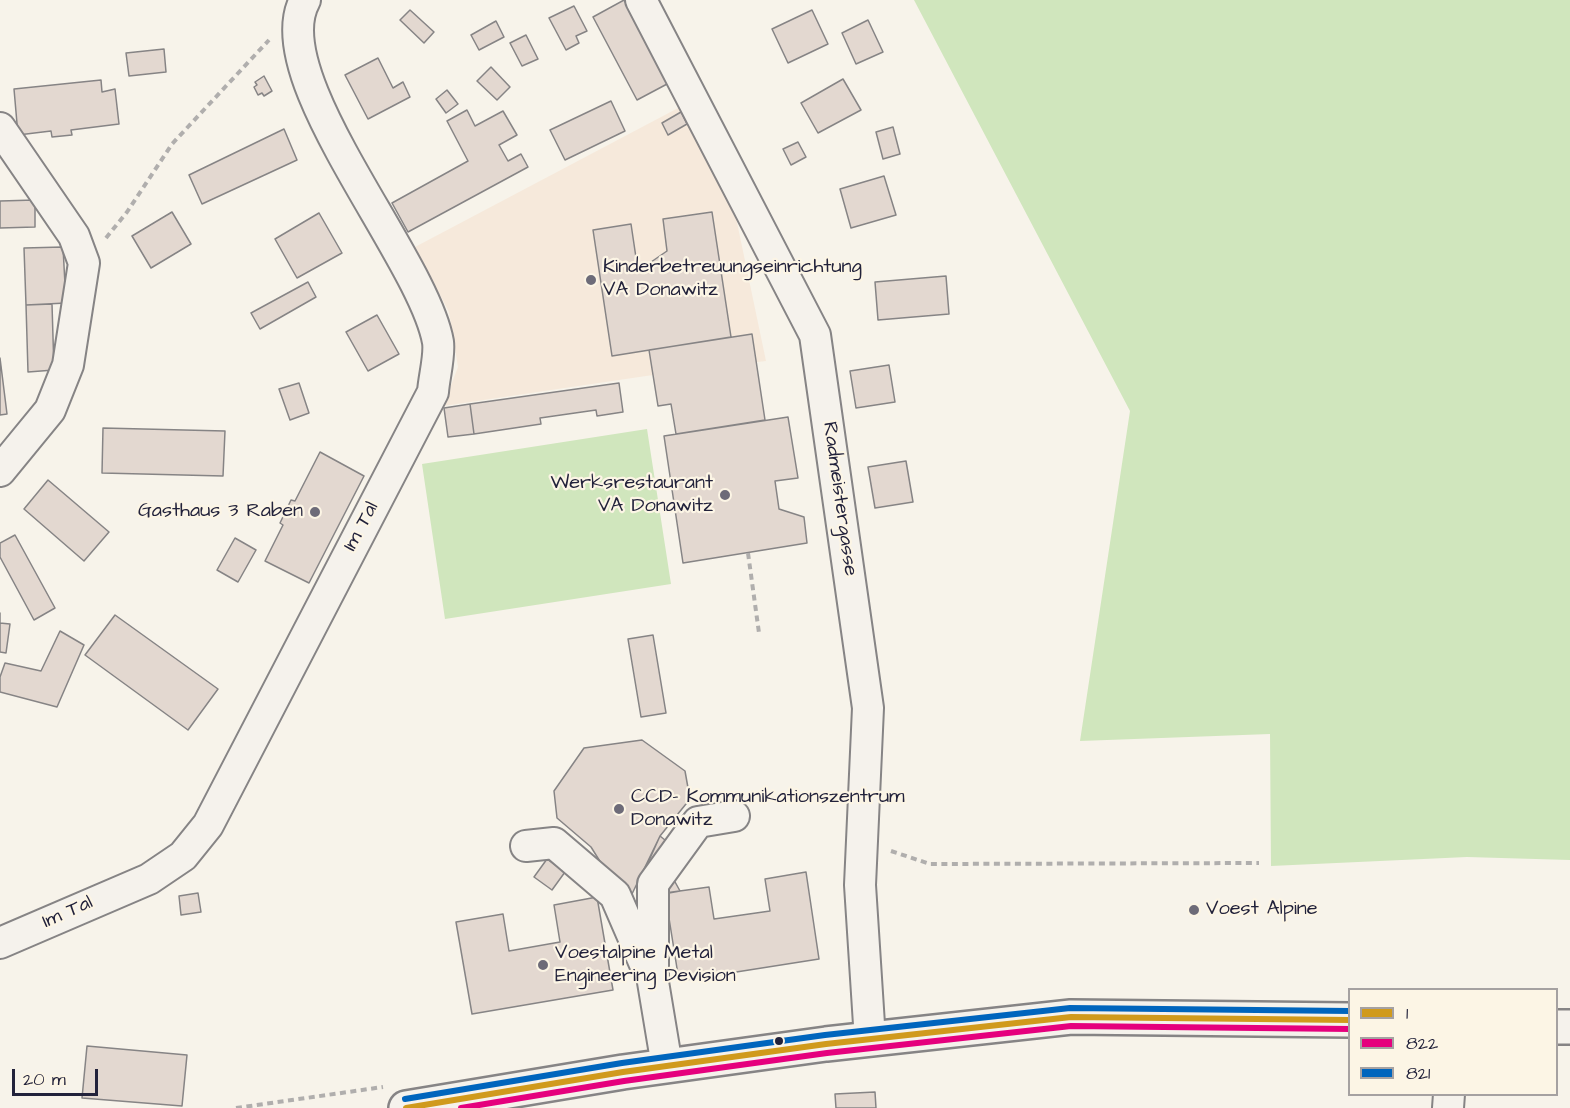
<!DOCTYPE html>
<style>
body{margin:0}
#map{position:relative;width:1570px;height:1108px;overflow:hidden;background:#f7f3ea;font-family:"Architects Daughter",sans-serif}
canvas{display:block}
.legend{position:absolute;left:1348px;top:988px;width:210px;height:108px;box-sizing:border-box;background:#fcf5e5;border:2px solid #a5a1a1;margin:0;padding:8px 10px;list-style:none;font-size:18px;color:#22223b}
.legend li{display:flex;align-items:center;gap:12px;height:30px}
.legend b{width:30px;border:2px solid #a5a1a1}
.scale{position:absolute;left:12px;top:1069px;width:86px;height:27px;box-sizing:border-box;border:3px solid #22223b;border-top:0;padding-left:8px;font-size:18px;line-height:21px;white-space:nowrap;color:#22223b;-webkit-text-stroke:4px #fcf5e5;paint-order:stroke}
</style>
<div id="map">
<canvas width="1570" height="1108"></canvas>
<ul class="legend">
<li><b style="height:8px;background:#d09a1c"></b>1</li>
<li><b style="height:8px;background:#e5007d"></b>822</li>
<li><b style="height:8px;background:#0065bd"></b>821</li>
</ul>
<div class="scale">20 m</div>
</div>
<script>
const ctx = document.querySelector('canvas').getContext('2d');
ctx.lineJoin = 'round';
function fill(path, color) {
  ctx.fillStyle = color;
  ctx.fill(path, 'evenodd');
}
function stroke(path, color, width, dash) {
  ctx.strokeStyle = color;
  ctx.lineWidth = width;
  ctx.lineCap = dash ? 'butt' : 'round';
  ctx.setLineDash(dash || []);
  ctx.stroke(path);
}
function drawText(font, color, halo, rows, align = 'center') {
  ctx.font = font + ' "Architects Daughter",sans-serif';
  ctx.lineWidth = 4.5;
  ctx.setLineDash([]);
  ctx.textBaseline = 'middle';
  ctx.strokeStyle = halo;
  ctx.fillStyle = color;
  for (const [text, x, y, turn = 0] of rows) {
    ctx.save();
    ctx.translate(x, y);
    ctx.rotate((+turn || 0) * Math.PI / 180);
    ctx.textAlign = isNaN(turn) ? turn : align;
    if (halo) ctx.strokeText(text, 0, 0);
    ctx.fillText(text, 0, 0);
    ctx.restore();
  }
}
const built = new Path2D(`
 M 680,107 L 730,189 L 766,361 L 646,376 L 443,406 L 458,367 L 449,312 L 415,247 Z`);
const green = new Path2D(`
 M 914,0 L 1570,0 L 1570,860 L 1467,857 L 1271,866 L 1270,734 L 1080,741 L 1130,411 Z
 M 647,429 L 671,584 L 445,619 L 422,464 Z`);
const building = new Path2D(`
 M 624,0 L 669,83 L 637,100 L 593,17 Z
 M 574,6 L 587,31 L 576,36 L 579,43 L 566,50 L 549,18 Z
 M 410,10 L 434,32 L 424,43 L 400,20 Z
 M 812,10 L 828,44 L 788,63 L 772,29 Z
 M 868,20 L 883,52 L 856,64 L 842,33 Z
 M 496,21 L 504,37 L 479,50 L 471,35 Z
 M 526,35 L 538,59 L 522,66 L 510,43 Z
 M 164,49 L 166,72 L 129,76 L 126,53 Z
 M 378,58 L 393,88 L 403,82 L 410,97 L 368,119 L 345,75 Z
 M 491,67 L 510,87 L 497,100 L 477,81 Z
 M 264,76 L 272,91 L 264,96 L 262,93 L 258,95 L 254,87 L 257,85 L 255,82 Z
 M 843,79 L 861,110 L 818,133 L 801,103 Z
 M 101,80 L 102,92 L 115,89 L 119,124 L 71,130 L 72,135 L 52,137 L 51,131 L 18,135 L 14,89 Z
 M 447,90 L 458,104 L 446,113 L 436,99 Z
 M 611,101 L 625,131 L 565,160 L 550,130 Z
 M 467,110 L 475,126 L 503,111 L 517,135 L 499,145 L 508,161 L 521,154 L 528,167 L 408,232 L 392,203 L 468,161 L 447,121 Z
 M 681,112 L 687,124 L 668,135 L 662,123 Z
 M 893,127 L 900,154 L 883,159 L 876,132 Z
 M 284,129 L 297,160 L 202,204 L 189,175 Z
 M 798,142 L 806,157 L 791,165 L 783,149 Z
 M 884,176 L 896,215 L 851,228 L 840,189 Z
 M 35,200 L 35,227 L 0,228 L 0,201 Z
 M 172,212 L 191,244 L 151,268 L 132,236 Z
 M 712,212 L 731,337 L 612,356 L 593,230 L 631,224 L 638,271 L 667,251 L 663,219 Z
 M 319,213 L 342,253 L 297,278 L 275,239 Z
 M 63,247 L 66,303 L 26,305 L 24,248 Z
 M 946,276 L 949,314 L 878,320 L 875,282 Z
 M 308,282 L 316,297 L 260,329 L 251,313 Z
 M 52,304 L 54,370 L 28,372 L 26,305 Z
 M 377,315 L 399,354 L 368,371 L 346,332 Z
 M 752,334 L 765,420 L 676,434 L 671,404 L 658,406 L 649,350 Z
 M 0,358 L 7,414 L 0,415 Z
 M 889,365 L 895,402 L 856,408 L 850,371 Z
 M 299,383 L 309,413 L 290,420 L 279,389 Z
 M 619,383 L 623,412 L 597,416 L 596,410 L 540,418 L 541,424 L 474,434 L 470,404 Z
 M 470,404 L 474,434 L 448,437 L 444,408 Z
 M 788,417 L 798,478 L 775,481 L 779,509 L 804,517 L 807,543 L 683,563 L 664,436 Z
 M 103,428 L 225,431 L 223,476 L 102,473 Z
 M 320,452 L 364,476 L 309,583 L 265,561 L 283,525 L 280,523 L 291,500 L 295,501 Z
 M 906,461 L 913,502 L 875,508 L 868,467 Z
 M 48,480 L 109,532 L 84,561 L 24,509 Z
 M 15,535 L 55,608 L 34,620 L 0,557 L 0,543 Z
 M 235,538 L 256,550 L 238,582 L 217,570 Z
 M 0,613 L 0,623 L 10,624 L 6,653 L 0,652 Z
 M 115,615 L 218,689 L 188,730 L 85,655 Z
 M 60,631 L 84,645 L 57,707 L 0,692 L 0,677 L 5,663 L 41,671 Z
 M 653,635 L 666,713 L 641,717 L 628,639 Z
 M 642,740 L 685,771 L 690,799 L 660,836 L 631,896 L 611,879 L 591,847 L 557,818 L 554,791 L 584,748 Z
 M 660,836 L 680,852 L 643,874 Z
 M 547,859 L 565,872 L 552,890 L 534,877 Z
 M 668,869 L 680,891 L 669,893 L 656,871 Z
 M 806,872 L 819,959 L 679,981 L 665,893 L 709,887 L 714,919 L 770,911 L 765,879 Z
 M 198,893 L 201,912 L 181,915 L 179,896 Z
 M 597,897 L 613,990 L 472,1014 L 456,922 L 503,914 L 509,951 L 560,942 L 554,905 Z
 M 87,1046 L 187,1055 L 182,1106 L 82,1098 Z
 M 875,1092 L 876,1108 L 836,1108 L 835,1094 Z`);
const path = new Path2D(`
 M 106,238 L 127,212 L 172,144 L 269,40
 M 748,553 L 759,633
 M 891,851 L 930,864 L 1259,863
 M 236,1108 L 383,1087`);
const minor = new Path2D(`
 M 641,0 L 815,335 L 868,708 L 860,885 L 870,1040
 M 0,128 L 74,236 L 84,263 L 68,365 L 50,410 L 0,471
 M 526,846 L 554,843 L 615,895 L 648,971
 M 0,943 L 149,879 L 183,856 L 208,825 L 433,392 C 434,377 440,356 438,342 C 423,257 263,76 305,0
 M 667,1066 L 653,982 L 653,884 L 698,822 L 734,816
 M 1448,1108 L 1449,1094`);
const major = new Path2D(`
 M 1556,1027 L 1570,1027
 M 406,1108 L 623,1072 L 826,1044 L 1071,1017 L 1350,1020`);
const bus1 = new Path2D(`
 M 406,1108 L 623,1072 L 826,1044 L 1071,1017 L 1350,1020`);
const bus2 = new Path2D(`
 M 461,1108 L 624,1081 L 827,1053 L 1071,1026 L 1350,1029`);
const bus3 = new Path2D(`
 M 405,1099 L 622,1063 L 825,1035 L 1070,1008 L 1350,1011`);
const markers = [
 [591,280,6,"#6d6b78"],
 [725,495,6,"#6d6b78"],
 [315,512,6,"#6d6b78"],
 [619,809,6,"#6d6b78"],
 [1194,910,6,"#6d6b78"],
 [543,965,6,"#6d6b78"],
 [779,1041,5,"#22223b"]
];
const poiNames = [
 ["Kinderbetreuungseinrichtung",603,268],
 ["VA Donawitz",603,291],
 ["Werksrestaurant",713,484,"right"],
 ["VA Donawitz",713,507,"right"],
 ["Gasthaus 3 Raben",303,512,"right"],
 ["CCD- Kommunikationszentrum",631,798],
 ["Donawitz",631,821],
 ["Voest Alpine",1206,910],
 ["Voestalpine Metal",555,954],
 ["Engineering Devision",555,977]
];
const streetNames = [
 ["Radmeistergasse",839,499,82],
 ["Im Tal",362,527,-62],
 ["Im Tal",68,913,-24]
];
fill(built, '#f6e9db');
fill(green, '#d0e6bd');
fill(building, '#e3d8d0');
stroke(building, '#868485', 1.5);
stroke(minor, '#868485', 34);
stroke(major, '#868485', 38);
stroke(path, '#b0aead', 4, [6, 4.5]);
stroke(minor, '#f5f2ec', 30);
stroke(major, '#f5f2ec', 33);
stroke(bus1, '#d09a1c', 6);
stroke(bus2, '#e5007d', 6);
stroke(bus3, '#0065bd', 6);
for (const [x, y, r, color] of markers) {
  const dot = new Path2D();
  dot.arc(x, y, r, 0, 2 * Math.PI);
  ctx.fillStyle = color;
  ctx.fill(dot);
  stroke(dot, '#fcf5e5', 2);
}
drawText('20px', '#22223b', '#fcf5e5', poiNames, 'left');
drawText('20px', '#22223b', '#fcf5e5', streetNames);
</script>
